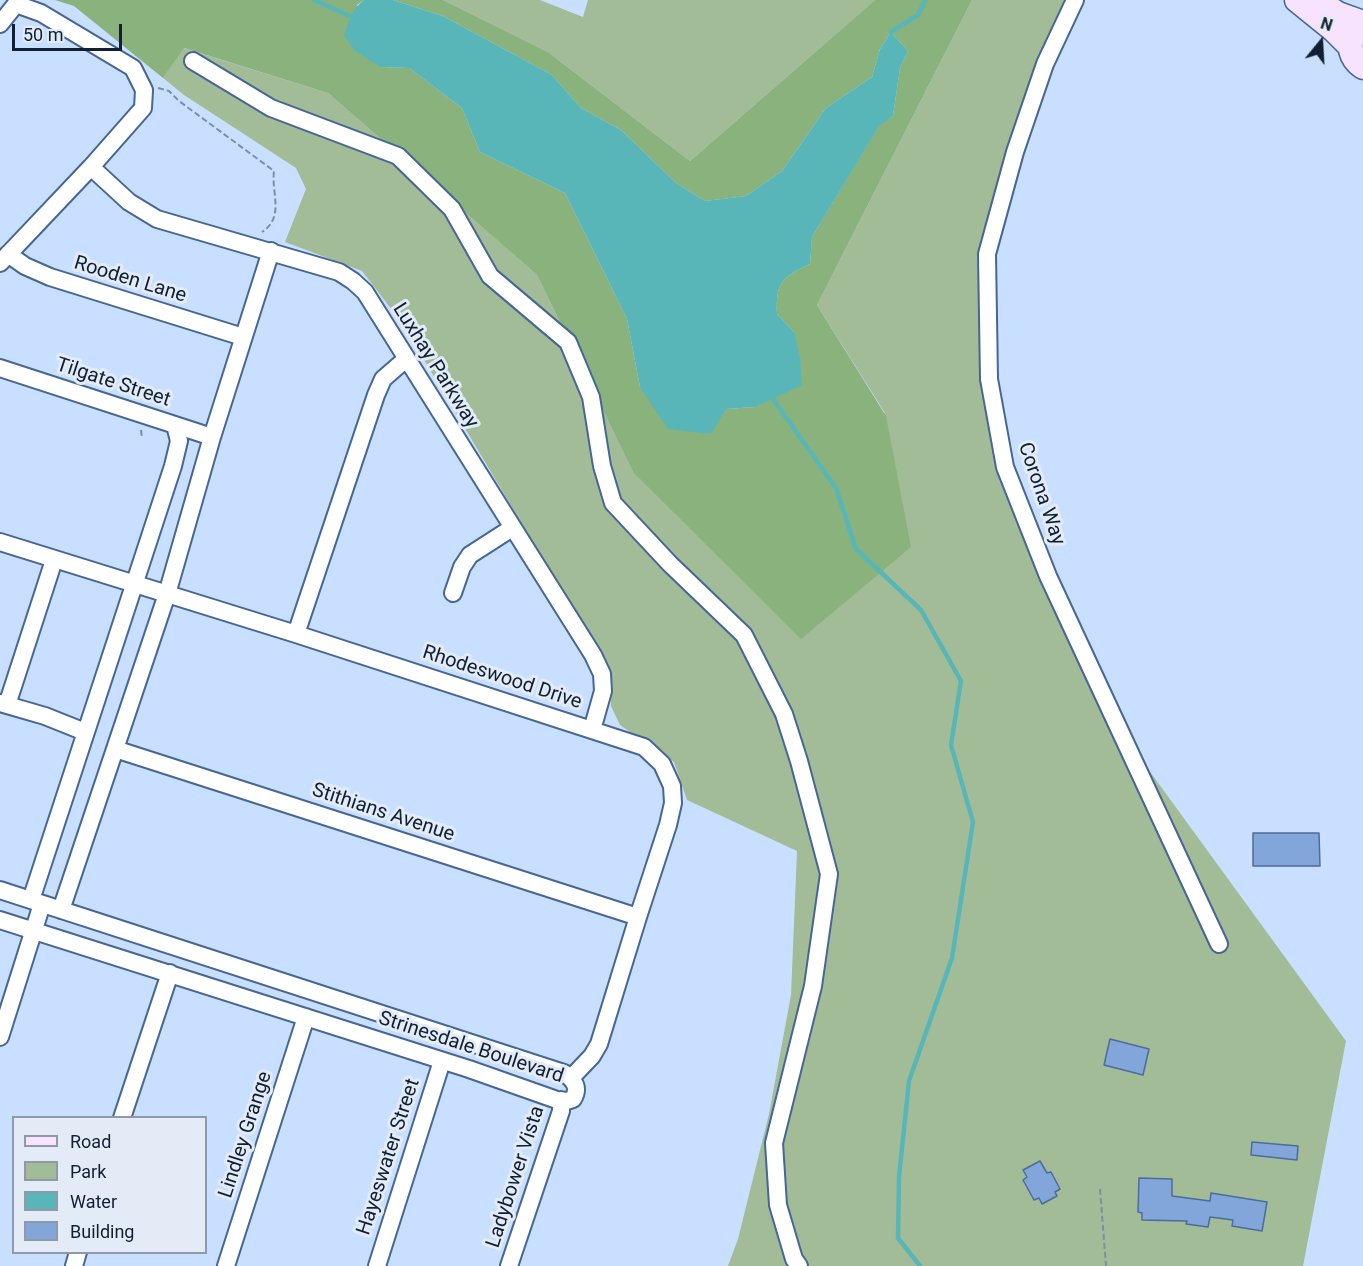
<!DOCTYPE html>
<style>
body{margin:0}
#map{position:relative;width:1363px;height:1266px;overflow:hidden;background:#c8dfff;font-family:Roboto,sans-serif}
canvas{display:block}
.legend{position:absolute;left:12px;top:1116px;width:195px;height:138px;box-sizing:border-box;background:#e3ebf6;border:2px solid #8f99a8;margin:0;padding:8px 10px;list-style:none;font-size:18px;color:#111f32}
.legend li{display:flex;align-items:center;gap:12px;height:30px}
.legend b{width:30px;border:2px solid #8f99a8}
.north{position:absolute;left:1291px;top:12px;width:60px;height:60px;-webkit-text-stroke:4px #e3ebf6;paint-order:stroke;rotate:18deg;font-size:16px;font-weight:700;line-height:24px;text-align:center;color:#111f32}
.north::after{content:'';display:block;margin:auto;width:21px;height:27px;background:#111f32;clip-path:polygon(50% 0,100% 100%,50% 72%,0 100%)}
.scale{position:absolute;left:12px;top:24px;width:110px;height:27px;box-sizing:border-box;border:3px solid #111f32;border-top:0;padding-left:8px;font-size:18px;line-height:21px;white-space:nowrap;color:#111f32;-webkit-text-stroke:4px #e3ebf6;paint-order:stroke}
</style>
<div id="map">
<canvas width="1363" height="1266"></canvas>
<ul class="legend">
<li><b style="height:8px;background:#f7e3fd"></b>Road</li>
<li><b style="height:16px;background:#a2bc98"></b>Park</li>
<li><b style="height:16px;background:#59b6b8"></b>Water</li>
<li><b style="height:16px;background:#82a6d9"></b>Building</li>
</ul>
<div class="north">N</div>
<div class="scale">50 m</div>
</div>
<script>
const ctx = document.querySelector('canvas').getContext('2d');
ctx.lineJoin = 'round';
function fill(path, color) {
  ctx.fillStyle = color;
  ctx.fill(path, 'evenodd');
}
function stroke(path, color, width, dash) {
  ctx.strokeStyle = color;
  ctx.lineWidth = width;
  ctx.lineCap = dash ? 'butt' : 'round';
  ctx.setLineDash(dash || []);
  ctx.stroke(path);
}
function drawText(font, color, halo, rows, align = 'center') {
  ctx.font = font + ' Roboto,sans-serif';
  ctx.lineWidth = 6;
  ctx.setLineDash([]);
  ctx.textBaseline = 'middle';
  ctx.strokeStyle = halo;
  ctx.fillStyle = color;
  for (const [text, x, y, turn = 0] of rows) {
    ctx.save();
    ctx.translate(x, y);
    ctx.rotate((+turn || 0) * Math.PI / 180);
    ctx.textAlign = isNaN(turn) ? turn : align;
    if (halo) ctx.strokeText(text, 0, 0);
    ctx.fillText(text, 0, 0);
    ctx.restore();
  }
}
const green = new Path2D(`
 M 443,0 L 540,0 L 583,17 L 588,0 L 875,0 L 690,161 L 548,52 Z
 M 972,0 L 1064,0 L 1016,120 L 980,253 L 981,386 L 1002,479 L 1132,747 L 1346,1041 L 1303,1266 L 728,1266 L 738,1239 L 769,1114 L 791,995 L 797,851 L 687,800 L 674,762 L 620,725 L 611,706 L 611,673 L 402,323 L 362,271 L 285,242 L 306,189 L 296,168 L 184,95 L 163,78 L 183,48 L 328,93 L 537,275 L 633,472 L 885,413 L 817,305 Z`);
const forest = new Path2D(`
 M 55,0 L 364,0 L 357,5 L 380,67 L 409,68 L 462,108 L 480,152 L 565,193 L 627,319 L 640,387 L 726,409 L 755,407 L 794,332 L 777,314 C 776,282 781,278 810,264 L 812,237 L 879,125 L 893,116 L 900,68 L 908,51 L 891,32 L 880,49 L 872,77 L 826,108 L 782,171 L 746,196 L 705,201 L 676,183 L 621,130 L 581,108 L 552,75 L 443,16 L 393,0 L 443,0 L 548,52 L 690,161 L 875,0 L 972,0 L 817,305 L 886,416 L 911,547 L 801,639 L 633,472 L 537,275 L 328,93 L 184,48 L 163,78 L 74,6 Z`);
const water = new Path2D(`
 M 364,0 L 393,0 L 443,16 L 552,75 L 581,108 L 621,130 L 676,183 L 705,201 L 746,196 L 782,171 L 826,108 L 872,77 L 880,49 L 891,32 L 908,51 L 900,68 L 893,116 L 879,126 L 812,237 L 810,264 C 781,278 776,282 777,314 L 794,332 L 800,358 L 802,385 L 755,407 L 726,409 L 711,434 L 668,429 L 640,387 L 627,319 L 565,193 L 480,152 L 462,108 L 409,68 L 380,67 L 354,50 L 344,35 C 349,21 352,9 364,0 Z`);
const stream = new Path2D(`
 M 314,0 L 350,16
 M 891,32 L 918,15 L 925,0
 M 773,399 L 836,488 L 856,549 L 921,610 L 961,681 L 951,745 L 973,822 L 952,958 L 909,1081 L 899,1177 L 898,1238 L 920,1266`);
const building = new Path2D(`
 M 1253,833 L 1319,833 L 1320,866 L 1253,866 Z
 M 1110,1039 L 1149,1049 L 1143,1075 L 1104,1065 Z
 M 1252,1142 L 1298,1146 L 1297,1160 L 1251,1155 Z
 M 1040,1161 L 1047,1173 L 1051,1172 L 1060,1189 L 1055,1192 L 1057,1196 L 1042,1204 L 1039,1198 L 1034,1200 L 1023,1180 L 1027,1177 L 1023,1170 Z
 M 1139,1178 L 1172,1179 L 1172,1196 L 1210,1201 L 1211,1193 L 1267,1202 L 1262,1231 L 1232,1226 L 1233,1220 L 1210,1217 L 1208,1227 L 1186,1224 L 1187,1221 L 1142,1220 L 1142,1213 L 1138,1212 Z`);
const path = new Path2D(`
 M 158,88 L 169,91 L 179,101 L 274,171 C 271,193 285,217 262,232
 M 141,430 L 142,438
 M 1100,1189 L 1106,1266`);
const minor = new Path2D(`
 M 1075,0 L 1045,64 L 1015,152 L 987,254 L 989,379 L 1005,467 L 1048,576 L 1219,944
 M 0,24 L 16,4 L 17,0
 M 193,61 L 271,108 L 398,156 L 452,209 L 490,276 L 568,342 L 591,397 L 602,466 L 613,503 L 670,564 L 744,635 L 784,714 L 799,761 L 829,874 L 813,986 L 774,1143 L 778,1205 L 794,1259 L 799,1266
 M 91,167 L 129,202 L 157,219 L 339,272 L 353,281 L 365,292 L 593,655 L 602,674 L 603,691 L 592,730
 M 8,254 L 25,266 L 50,277 L 243,337
 M 0,263 L 91,167 L 143,108 L 144,90 L 133,68 L 41,13 L 16,4
 M 0,368 L 212,437
 M 0,542 L 296,634 L 644,747 L 662,764 L 672,786 L 673,803 L 668,825 L 638,917 L 599,1044 L 592,1056 L 571,1078
 M 453,593 L 462,567 L 470,555 L 512,528
 M 296,634 L 376,395 L 383,379 L 406,359
 M 0,703 L 45,716 L 85,732
 M 7,705 L 54,560
 M 115,749 L 638,917
 M 0,890 L 564,1073 C 574,1080 580,1087 573,1099 L 567,1101 L 557,1100 L 469,1069 L 0,920
 M 31,900 L 173,466 L 179,441 L 175,425
 M 61,910 L 167,594 L 212,437 L 271,251
 M 0,1037 L 42,904
 M 122,1118 L 170,973
 M 74,1266 L 78,1252
 M 226,1266 L 306,1017
 M 377,1266 L 442,1061
 M 509,1266 L 561,1111 L 561,1100`);
const secondary = new Path2D(`
 M 1297,0 L 1334,30 L 1350,46
 M 1316,0 L 1338,14 L 1363,23
 M 1354,32 C 1348,46 1350,58 1363,67`);
const streetNames = [
 ["Rooden Lane",130,280,17],
 ["Luxhay Parkway",435,366,58],
 ["Tilgate Street",113,383,18],
 ["Corona Way",1041,494,71],
 ["Rhodeswood Drive",502,678,18],
 ["Stithians Avenue",383,813,18],
 ["Strinesdale Boulevard",471,1048,18],
 ["Lindley Grange",246,1135,-72],
 ["Hayeswater Street",389,1157,-72],
 ["Ladybower Vista",516,1177,-72]
];
fill(green, '#a2bc98');
fill(forest, '#8ab27c');
fill(water, '#59b6b8');
stroke(stream, '#59b6b8', 4.5);
fill(building, '#82a6d9');
stroke(building, '#4c6c9c', 1.5);
stroke(minor, '#466695', 20);
stroke(secondary, '#466695', 27);
stroke(path, '#7b8fa9', 2, [6, 3]);
stroke(minor, '#fff', 16);
stroke(secondary, '#f7e3fd', 24);
drawText('20px', '#111f32', '#e3ebf6', streetNames);
</script>
